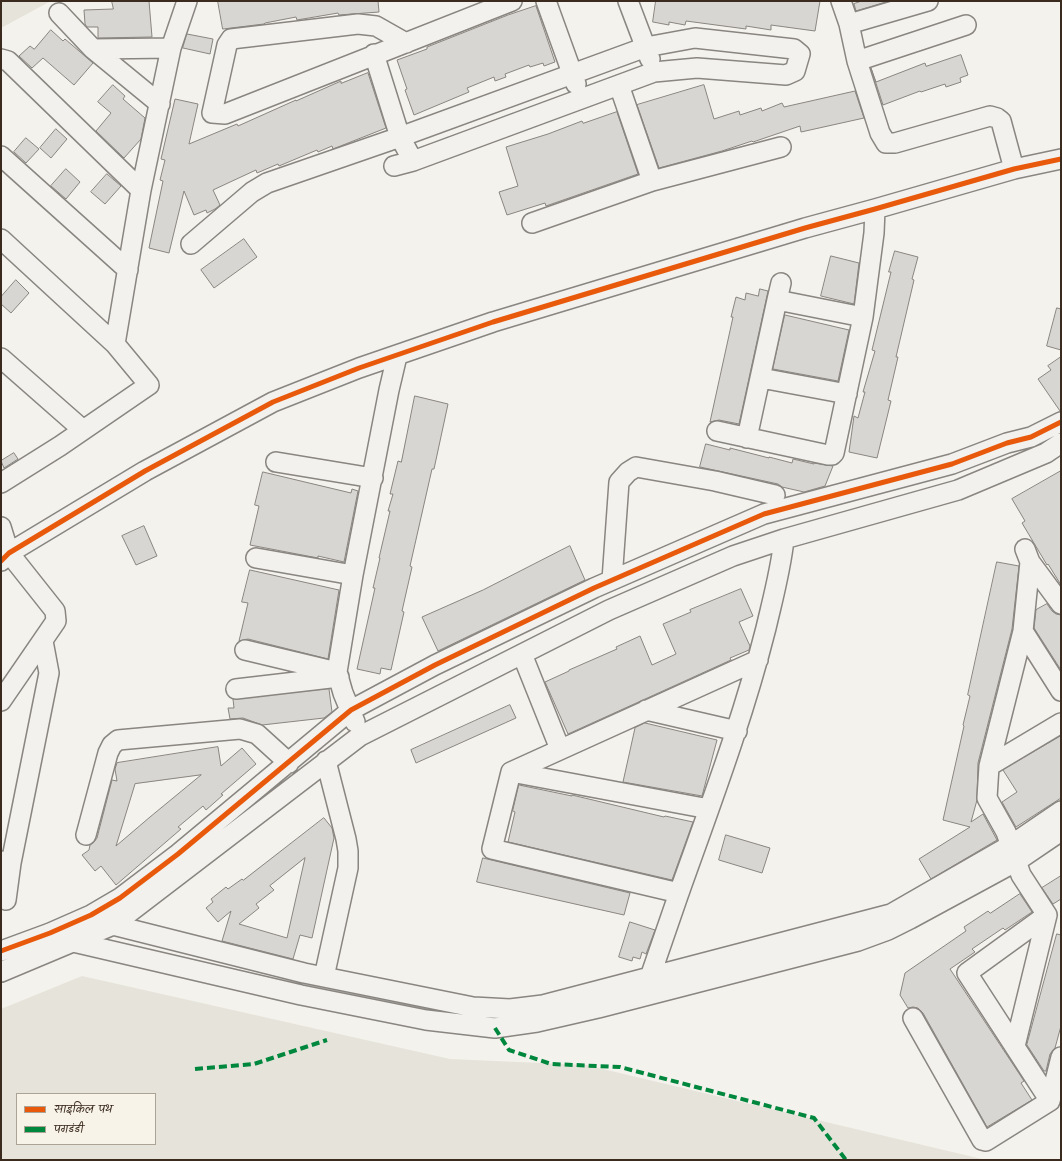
<!DOCTYPE html>
<meta charset="utf-8">
<style>
body{margin:0}
#map{position:relative;width:1062px;height:1161px;overflow:hidden;background:#f4f2ec;font-family:Kalam,"Playpen Sans Deva",sans-serif}
canvas{display:block}
.frame{position:absolute;inset:0;border:2px solid #3b2a1e;pointer-events:none}
.legend{position:absolute;left:16px;top:1093px;width:140px;height:52px;box-sizing:border-box;background:#f7f3e8;border:1px solid #aca397;margin:0;padding:5px 7px;list-style:none;font-size:12px;color:#3b2a1e}
.legend li{display:flex;align-items:center;gap:8px;height:20px}
.legend b{width:20px;border:1px solid #aca397}
</style>
<div id="map">
<canvas width="1062" height="1161"></canvas>
<div class="frame"></div>
<ul class="legend">
<li><b style="height:5px;background:#e8590c"></b>साइकिल पथ</li>
<li><b style="height:5px;background:#00873e"></b>पगडंडी</li>
</ul>
</div>
<script>
const ctx = document.querySelector('canvas').getContext('2d');
ctx.lineJoin = 'round';
function fill(path, color) {
  ctx.fillStyle = color;
  ctx.fill(path, 'evenodd');
}
function stroke(path, color, width, dash) {
  ctx.strokeStyle = color;
  ctx.lineWidth = width;
  ctx.lineCap = dash ? 'butt' : 'round';
  ctx.setLineDash(dash || []);
  ctx.stroke(path);
}
const green = new Path2D(`
 M 1,1 L 51,1 L 1,28 Z
 M 82,976 L 450,1059 L 586,1065 L 986,1160 L 1,1160 L 1,1009 ZM 17,1094 L 155,1094 L 155,1144 L 17,1144 Z`);
const building = new Path2D(`
 M 112,1 L 149,1 L 152,37 L 98,38 L 98,27 L 87,27 L 85,24 L 84,10 L 113,9 Z
 M 218,1 L 378,1 L 379,12 L 339,15 L 338,13 L 297,20 L 296,17 L 265,23 L 264,24 L 223,29 Z
 M 656,1 L 820,1 L 815,31 L 771,25 L 771,30 L 746,26 L 746,29 L 686,21 L 685,25 L 669,22 L 669,25 L 653,22 Z
 M 862,1 L 889,1 L 856,11 L 854,4 Z
 M 536,6 L 555,62 L 544,66 L 543,63 L 530,67 L 529,65 L 505,74 L 506,77 L 495,81 L 494,77 L 467,88 L 469,92 L 414,115 L 405,90 L 407,89 L 397,60 L 427,49 L 427,47 L 508,15 Z
 M 51,30 L 63,41 L 65,39 L 93,63 L 74,85 L 43,58 L 32,68 L 19,56 L 30,46 L 34,49 Z
 M 187,34 L 213,39 L 210,54 L 183,48 Z
 M 961,55 L 968,75 L 960,78 L 961,82 L 946,87 L 945,84 L 921,92 L 920,91 L 883,105 L 871,68 L 876,82 L 925,63 L 926,66 Z
 M 368,73 L 386,128 L 333,149 L 332,146 L 318,152 L 317,150 L 279,166 L 278,164 L 257,173 L 256,170 L 228,183 L 213,190 L 220,205 L 215,209 L 207,213 L 206,210 L 194,215 L 184,191 L 169,253 L 149,248 L 163,181 L 160,180 L 165,160 L 161,159 L 175,99 L 198,104 L 189,144 L 237,124 L 238,126 L 296,100 L 296,101 L 341,81 L 341,83 Z
 M 113,85 L 125,96 L 123,99 L 145,118 L 141,139 L 124,158 L 96,131 L 111,113 L 98,102 Z
 M 704,85 L 714,119 L 739,111 L 740,115 L 761,108 L 762,111 L 782,103 L 784,107 L 855,91 L 864,118 L 801,132 L 800,126 L 753,142 L 752,141 L 722,151 L 659,168 L 637,105 Z
 M 617,112 L 638,174 L 546,206 L 545,203 L 507,215 L 499,192 L 518,186 L 506,147 L 548,134 L 582,121 L 583,123 Z
 M 56,129 L 67,139 L 51,158 L 40,148 Z
 M 26,138 L 39,149 L 26,163 L 14,152 Z
 M 66,169 L 80,182 L 66,199 L 51,186 Z
 M 107,174 L 121,186 L 105,204 L 91,192 Z
 M 244,239 L 257,257 L 214,288 L 201,270 Z
 M 895,251 L 918,257 L 912,279 L 914,280 L 896,357 L 898,357 L 888,400 L 891,401 L 877,458 L 849,452 L 854,416 L 858,418 L 865,392 L 863,392 L 875,351 L 872,350 L 891,272 L 889,272 Z
 M 831,256 L 859,263 L 854,304 L 821,296 Z
 M 16,280 L 29,293 L 11,313 L 1,304 L 1,297 Z
 M 760,289 L 768,291 L 739,424 L 719,420 L 710,422 L 733,317 L 731,317 L 736,297 L 745,300 L 746,293 L 758,296 Z
 M 1057,308 L 1061,309 L 1061,350 L 1047,346 Z
 M 785,315 L 849,330 L 838,381 L 773,369 Z
 M 1061,357 L 1061,411 L 1060,411 L 1038,379 L 1051,370 L 1048,366 Z
 M 415,396 L 448,404 L 434,469 L 432,469 L 410,566 L 412,567 L 402,611 L 404,612 L 391,670 L 381,668 L 380,674 L 357,669 L 375,588 L 373,588 L 380,558 L 379,558 L 390,511 L 388,511 L 393,494 L 390,494 L 398,461 L 401,462 Z
 M 706,444 L 730,450 L 730,448 L 769,458 L 769,457 L 792,463 L 793,459 L 814,464 L 814,463 L 833,466 L 825,486 L 804,492 L 782,487 L 778,484 L 700,467 Z
 M 14,453 L 18,459 L 4,468 L 1,461 Z
 M 1061,471 L 1061,585 L 1048,564 L 1047,565 L 1022,523 L 1025,521 L 1012,499 Z
 M 263,472 L 351,493 L 352,489 L 358,491 L 344,562 L 318,556 L 318,558 L 250,545 L 259,506 L 255,505 Z
 M 144,526 L 157,556 L 136,565 L 122,536 Z
 M 570,546 L 585,580 L 438,651 L 422,617 L 483,590 Z
 M 997,562 L 1019,566 L 1012,629 L 978,763 L 977,800 L 971,822 L 983,814 L 997,840 L 931,879 L 919,859 L 970,827 L 943,820 L 964,726 L 963,725 L 970,696 L 968,695 Z
 M 250,570 L 339,590 L 328,659 L 248,639 L 239,641 L 248,603 L 242,602 Z
 M 741,589 L 753,616 L 739,622 L 750,646 L 749,650 L 730,658 L 731,660 L 568,734 L 545,682 L 569,671 L 569,670 L 617,649 L 616,647 L 640,636 L 652,665 L 676,654 L 663,624 L 691,612 L 690,610 Z
 M 1047,604 L 1052,611 L 1056,614 L 1061,615 L 1061,670 L 1034,628 L 1036,610 Z
 M 329,689 L 332,712 L 324,718 L 262,725 L 243,718 L 230,719 L 228,708 L 234,708 L 233,699 Z
 M 510,705 L 516,718 L 416,763 L 411,750 Z
 M 645,723 L 717,740 L 702,796 L 623,782 L 635,728 Z
 M 1061,736 L 1061,798 L 1016,827 L 1002,802 L 1017,792 L 1003,770 Z
 M 218,747 L 221,766 L 242,748 L 256,764 L 221,794 L 223,795 L 206,810 L 203,806 L 178,827 L 181,829 L 116,885 L 101,866 L 95,871 L 82,855 L 89,850 L 90,845 L 94,842 L 97,838 L 112,780 L 117,781 L 115,769 L 117,763 ZM 201,775 L 150,817 L 116,846 L 135,784 Z
 M 519,785 L 572,796 L 572,795 L 664,817 L 665,816 L 693,822 L 672,880 L 508,842 L 515,812 L 513,811 Z
 M 324,818 L 332,828 L 334,838 L 312,938 L 300,935 L 293,959 L 222,941 L 231,911 L 218,922 L 206,908 L 213,902 L 211,899 L 226,887 L 228,889 L 242,879 L 243,880 ZM 305,858 L 287,938 L 239,924 L 259,908 L 256,904 L 274,890 L 270,886 Z
 M 726,835 L 770,848 L 762,873 L 719,860 Z
 M 483,858 L 630,893 L 624,915 L 477,882 Z
 M 1061,876 L 1061,899 L 1053,904 L 1042,888 Z
 M 1020,894 L 1032,912 L 1005,930 L 1003,928 L 972,949 L 975,952 L 950,969 L 1024,1081 L 1021,1083 L 1032,1100 L 987,1127 L 923,1013 L 918,1008 L 913,1007 L 908,1008 L 900,995 L 905,973 L 966,931 L 964,927 L 988,911 L 990,913 Z
 M 630,922 L 655,930 L 646,954 L 642,952 L 640,959 L 633,957 L 632,961 L 619,957 Z
 M 1057,934 L 1061,935 L 1061,1026 L 1055,1048 L 1050,1054 L 1046,1071 L 1044,1071 L 1027,1045 Z`);
const minor = new Path2D(`
 M 546,1 L 576,84
 M 628,1 L 650,59
 M 841,1 L 849,24 L 857,61 L 880,133 L 886,143 L 895,143 L 990,116 L 997,118 L 1001,121 L 1014,169
 M 59,13 L 93,49
 M 849,24 L 928,1
 M 406,43 L 376,26 L 358,24 L 231,39 L 227,45 L 212,113 L 225,114 L 512,1
 M 374,54 L 400,137 L 413,161 L 394,166
 M 1,59 L 8,61 L 141,190
 M 857,61 L 966,25
 M 160,104 L 93,49 L 171,48
 M 1,156 L 128,270
 M 652,181 L 781,147
 M 532,223 L 652,181 L 619,85
 M 1,239 L 115,344 L 149,385 L 60,446 L 1,483
 M 191,244 L 252,192 L 267,183 L 400,137 L 646,47 L 695,38 L 794,49 L 800,54 L 795,71 L 786,75 L 697,68 L 654,72 L 413,161
 M 777,300 L 781,283
 M 115,344 L 141,190 L 171,48 L 187,1
 M 1,358 L 83,430
 M 761,378 L 847,394
 M 717,431 L 828,455 L 832,455 L 834,453 L 863,317 L 874,233 L 875,209
 M 747,438 L 777,300 L 863,317
 M 276,462 L 373,478
 M 1,527 L 9,553 L 55,611 L 56,621 L 1,701
 M 1025,549 L 1030,562 L 1061,604
 M 256,558 L 353,575
 M 1,561 L 9,553 L 145,471 L 273,402 L 359,368 L 493,322 L 805,228 L 875,209 L 1014,169 L 1061,159
 M 1030,562 L 1023,631 L 989,766 L 987,798 L 1006,832 L 1021,875 L 1047,915
 M 612,580 L 619,482 L 628,472 L 636,467 L 715,481 L 775,495
 M 1023,631 L 1061,691
 M 245,650 L 337,672
 M 522,654 L 560,749
 M 758,660 L 511,772 L 492,849 L 679,893 C 710,806 743,719 766,628 C 773,598 781,569 784,539
 M 236,689 L 339,677
 M 646,710 L 737,731
 M 355,722 L 343,693 L 337,672 L 353,575 L 389,390 L 397,356
 M 989,766 L 1061,723
 M 511,772 L 709,809
 M 86,835 L 108,753 L 112,745 L 118,740 L 240,729 L 257,734 L 289,763
 M 1,861 L 11,863 L 49,673 L 43,641
 M 6,900 L 11,863
 M 105,921 L 113,925 L 304,973 L 473,1007 L 510,1009 L 543,1005 L 891,914 L 1011,845 L 1061,811
 M 69,941 L 301,995 L 426,1020 L 495,1028 L 537,1022 L 598,1008 L 858,941 L 888,930 L 910,919 L 1017,861 L 1061,831
 M 1,951 L 50,933 L 91,915 L 120,898 L 178,854 L 351,710 L 435,665 L 594,588 L 764,514 L 952,464 L 1007,443 L 1031,437 L 1061,422
 M 1,972 L 113,925 L 360,736 L 609,610 L 733,556 L 784,539 L 958,490 L 1046,453 L 1061,443
 M 324,977 L 348,868 L 348,851 L 346,839 L 326,761
 M 650,977 L 679,893
 M 913,1018 L 982,1140 L 986,1141 L 1050,1101 L 1061,1057
 M 1015,1046 L 1047,915 L 967,973 L 1050,1101`);
const quiet = new Path2D(`
 M 495,1028 L 509,1050 L 551,1064 L 620,1067 L 814,1118 L 846,1160
 M 195,1069 L 254,1064 L 327,1040`);
const cycleway = new Path2D(`
 M 1,561 L 9,553 L 145,471 L 273,402 L 359,368 L 493,322 L 805,228 L 875,209 L 1014,169 L 1061,159
 M 1,951 L 50,933 L 91,915 L 120,898 L 178,854 L 351,710 L 435,665 L 594,588 L 764,514 L 952,464 L 1007,443 L 1031,437 L 1061,422`);
fill(green, '#e6e3da');
fill(building, '#d8d6d2');
stroke(building, '#898580', 1);
stroke(minor, '#898580', 22);
stroke(minor, '#f2f1ed', 19);
stroke(quiet, '#00873e', 4, [8, 4]);
stroke(cycleway, '#e8590c', 5);
</script>
